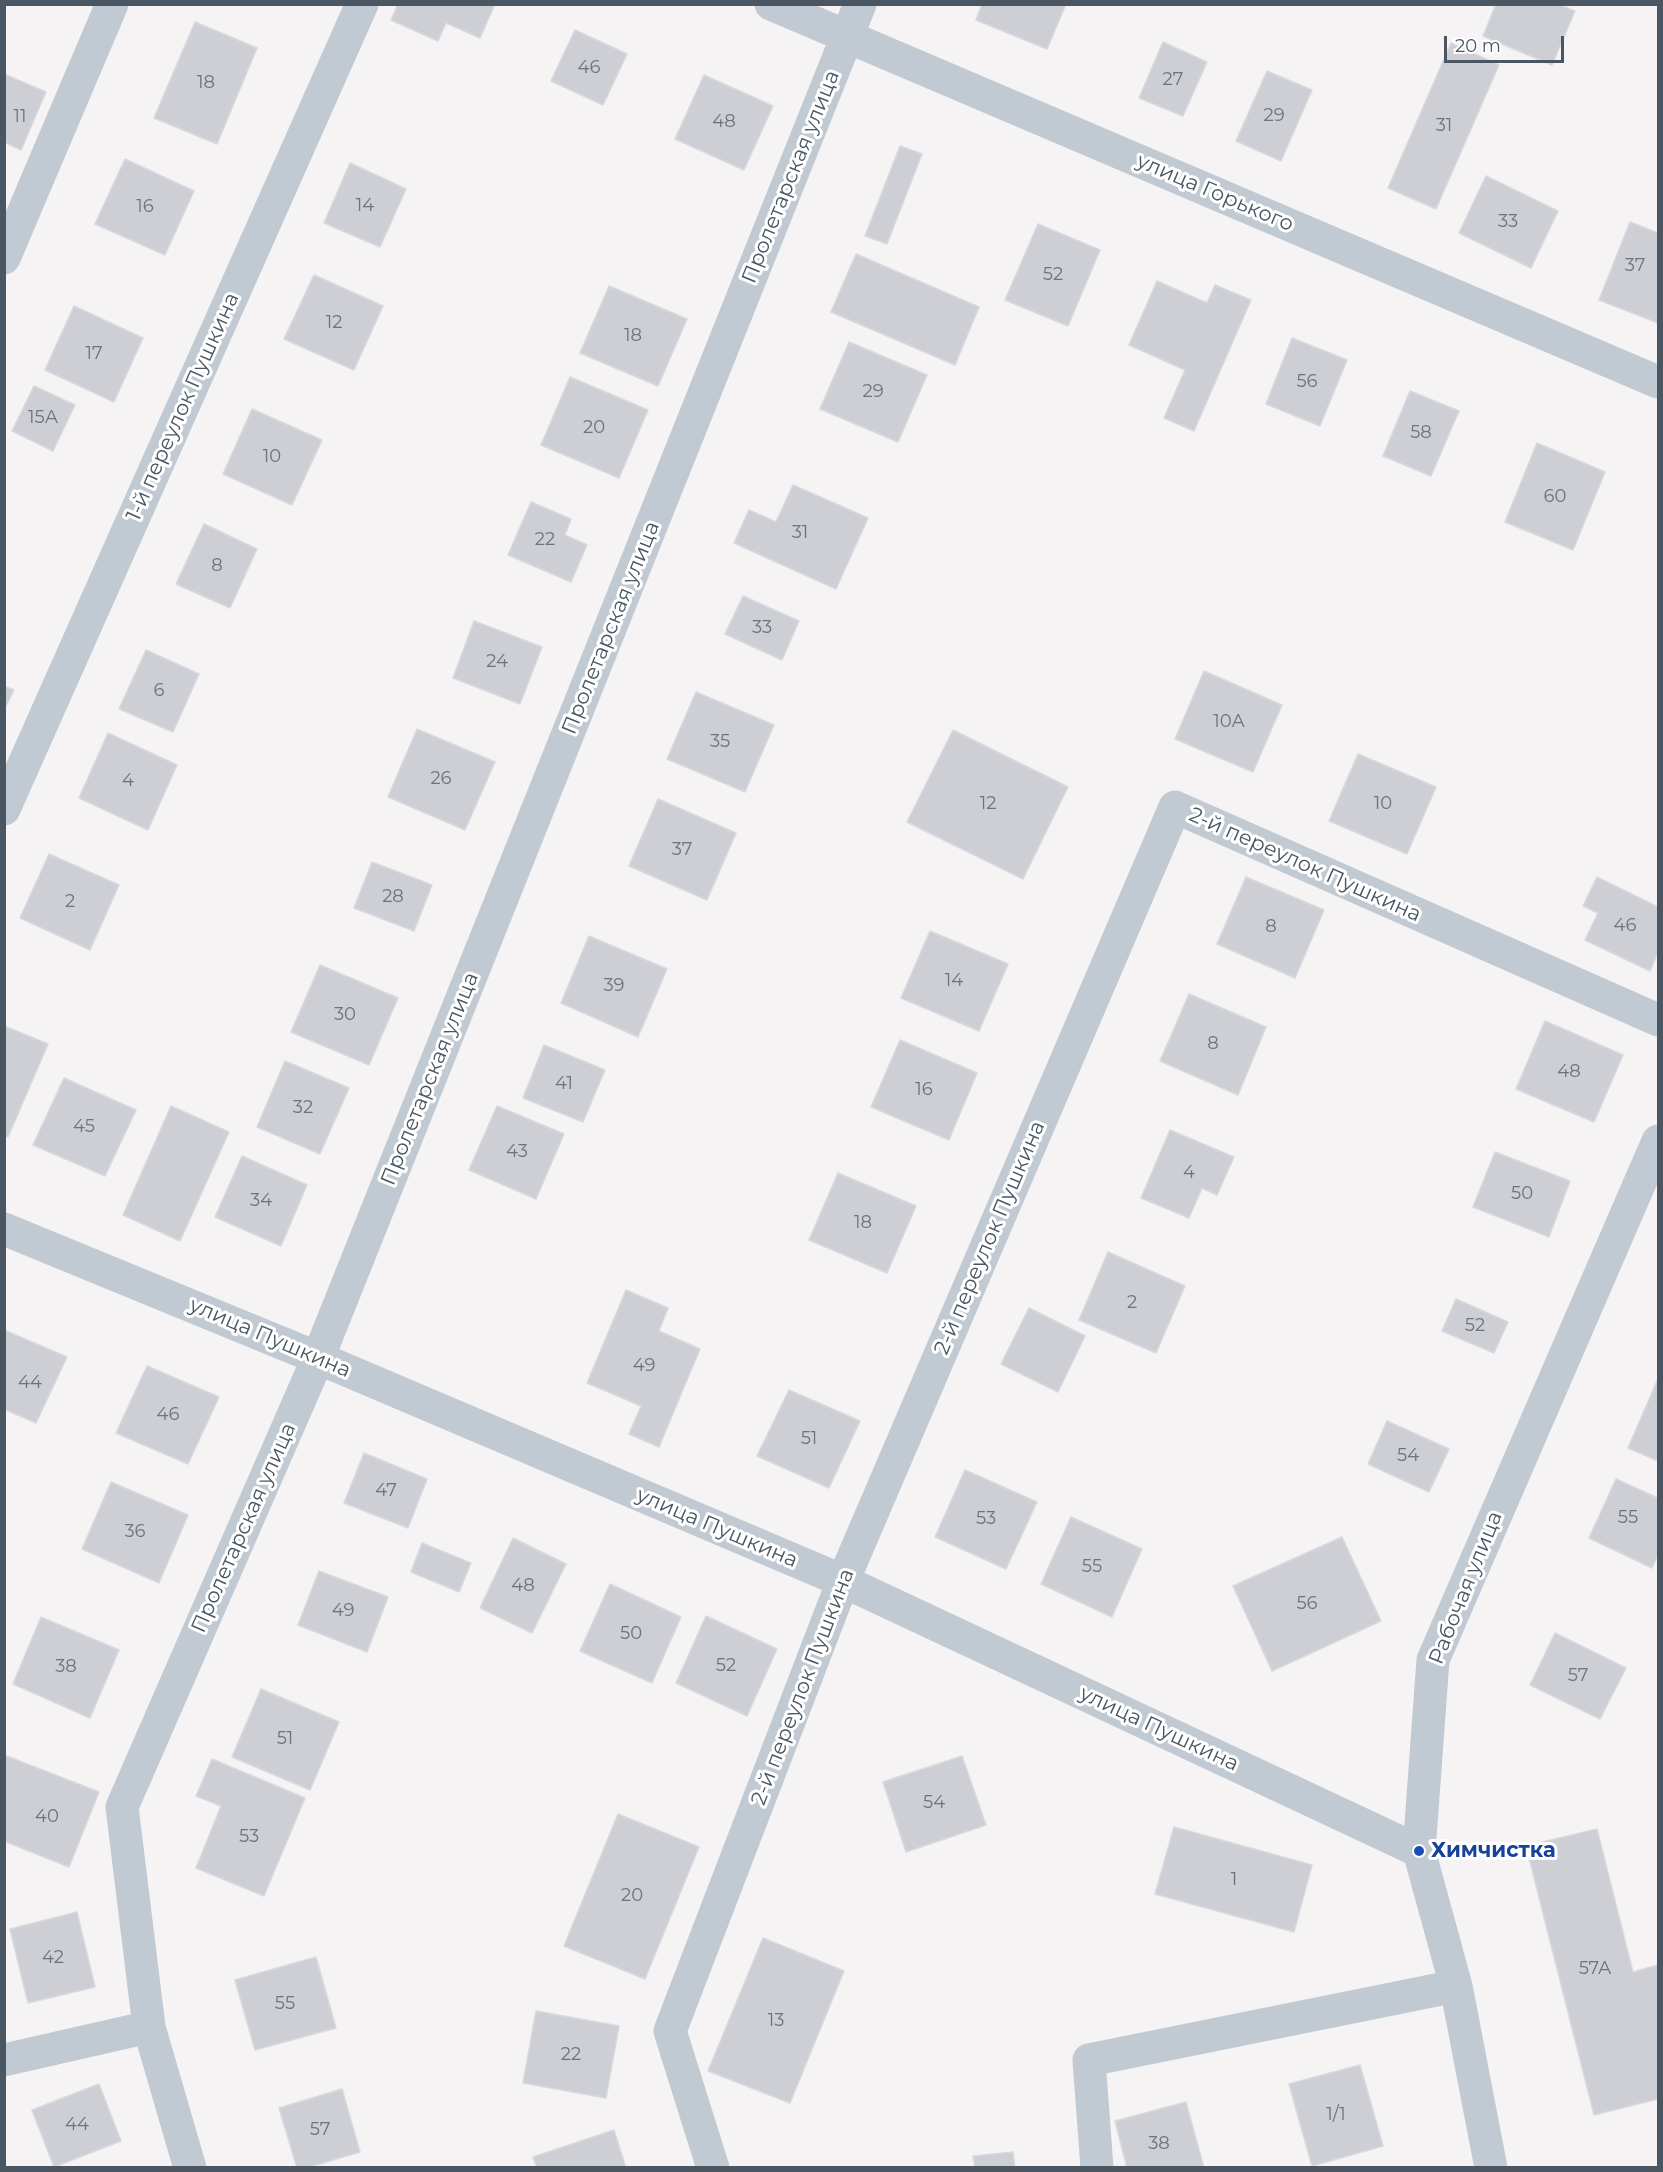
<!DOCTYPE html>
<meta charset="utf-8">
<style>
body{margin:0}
#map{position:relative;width:1663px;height:2172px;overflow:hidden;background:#f5f3f3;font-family:Montserrat,sans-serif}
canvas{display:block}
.frame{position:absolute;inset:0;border:6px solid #4a5661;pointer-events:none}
.scale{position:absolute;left:1444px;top:36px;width:120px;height:27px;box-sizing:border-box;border:3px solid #4a5661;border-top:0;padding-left:8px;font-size:18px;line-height:21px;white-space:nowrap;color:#4a5661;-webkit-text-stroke:4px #fff;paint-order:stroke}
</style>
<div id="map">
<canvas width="1663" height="2172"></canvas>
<div class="frame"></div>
<div class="scale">20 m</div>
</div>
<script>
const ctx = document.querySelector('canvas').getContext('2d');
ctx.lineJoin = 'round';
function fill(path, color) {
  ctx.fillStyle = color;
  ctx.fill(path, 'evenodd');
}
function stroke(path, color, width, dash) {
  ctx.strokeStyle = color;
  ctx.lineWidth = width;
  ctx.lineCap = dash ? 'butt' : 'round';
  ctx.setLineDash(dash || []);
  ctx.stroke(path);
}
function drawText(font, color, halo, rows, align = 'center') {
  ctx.font = font + ' Montserrat,sans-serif';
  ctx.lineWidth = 6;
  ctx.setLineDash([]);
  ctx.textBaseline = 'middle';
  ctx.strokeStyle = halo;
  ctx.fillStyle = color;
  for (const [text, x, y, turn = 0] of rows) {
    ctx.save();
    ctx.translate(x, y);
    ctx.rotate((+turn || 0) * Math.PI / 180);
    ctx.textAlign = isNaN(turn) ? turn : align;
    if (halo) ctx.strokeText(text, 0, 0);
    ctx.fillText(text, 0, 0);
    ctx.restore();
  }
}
const building = new Path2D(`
 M 398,4 L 495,4 L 480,38 L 446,23 L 438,41 L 391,20 Z
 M 982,4 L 1066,4 L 1047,49 L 976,20 Z
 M 1496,4 L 1558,4 L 1575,11 L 1552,65 L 1483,36 Z
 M 195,22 L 257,48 L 217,144 L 154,118 Z
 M 575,30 L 627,54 L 603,105 L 551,81 Z
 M 1163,42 L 1207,62 L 1183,116 L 1139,98 Z
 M 1451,43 L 1499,65 L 1436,209 L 1388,188 Z
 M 1267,71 L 1312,90 L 1281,161 L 1236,141 Z
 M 4,74 L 46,92 L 21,150 L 4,142 Z
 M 704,75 L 773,106 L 744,170 L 675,139 Z
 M 900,146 L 922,154 L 887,244 L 865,236 Z
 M 125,159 L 194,191 L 165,255 L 95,224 Z
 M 350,163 L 406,189 L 380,247 L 324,223 Z
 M 1486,176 L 1558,211 L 1531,268 L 1459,233 Z
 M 1630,222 L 1658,233 L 1658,323 L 1599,300 Z
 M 1038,224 L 1100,250 L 1068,326 L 1005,300 Z
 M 856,254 L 979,307 L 955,365 L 831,312 Z
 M 314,275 L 383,306 L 354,370 L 284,339 Z
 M 1157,281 L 1207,303 L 1215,285 L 1251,300 L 1194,431 L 1164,418 L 1185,370 L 1129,345 Z
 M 609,286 L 687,319 L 658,386 L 580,353 Z
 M 74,306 L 143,338 L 114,402 L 45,370 Z
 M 1292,338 L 1347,360 L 1320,426 L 1266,404 Z
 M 849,342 L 927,375 L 898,442 L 820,409 Z
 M 570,377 L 648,410 L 619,478 L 541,445 Z
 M 34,386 L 75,405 L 53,451 L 12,431 Z
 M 1410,391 L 1459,411 L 1431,476 L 1383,456 Z
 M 252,409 L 322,440 L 292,505 L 223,474 Z
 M 1537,443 L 1605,472 L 1573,550 L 1505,522 Z
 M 793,485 L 868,518 L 836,589 L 734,543 L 749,510 L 776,522 Z
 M 531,502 L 571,519 L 565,535 L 587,545 L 571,582 L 508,555 Z
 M 204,524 L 257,549 L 230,608 L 176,584 Z
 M 743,596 L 799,621 L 782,660 L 725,634 Z
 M 474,621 L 542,647 L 520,704 L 453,678 Z
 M 146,650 L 199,674 L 173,732 L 119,709 Z
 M 1204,671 L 1282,705 L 1253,772 L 1175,739 Z
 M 4,686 L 14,690 L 4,710 Z
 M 696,692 L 774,725 L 745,792 L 667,759 Z
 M 417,729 L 495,762 L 465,830 L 388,797 Z
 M 953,730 L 1068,787 L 1023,879 L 907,822 Z
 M 108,733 L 177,765 L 148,830 L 79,798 Z
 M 1358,754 L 1436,787 L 1407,854 L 1329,821 Z
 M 658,799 L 736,833 L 707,900 L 629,866 Z
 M 49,854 L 119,885 L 90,950 L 20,918 Z
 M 372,862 L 432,885 L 414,931 L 354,908 Z
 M 1246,877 L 1324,910 L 1295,978 L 1217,944 Z
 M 1597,877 L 1658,907 L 1658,952 L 1650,971 L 1585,940 L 1598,913 L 1583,906 Z
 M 930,931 L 1008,964 L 979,1031 L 901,998 Z
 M 589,936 L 667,969 L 638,1037 L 561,1003 Z
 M 320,965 L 398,998 L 369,1065 L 291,1032 Z
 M 1189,994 L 1266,1027 L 1238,1095 L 1160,1061 Z
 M 1545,1021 L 1623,1055 L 1594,1122 L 1516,1089 Z
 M 4,1026 L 48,1044 L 8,1137 L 4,1136 Z
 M 900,1040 L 977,1073 L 949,1140 L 871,1107 Z
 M 544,1045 L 605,1070 L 583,1122 L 523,1098 Z
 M 285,1061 L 349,1088 L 320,1154 L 257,1127 Z
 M 64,1078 L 136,1110 L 105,1176 L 33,1145 Z
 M 171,1106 L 229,1132 L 180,1241 L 123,1215 Z
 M 497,1106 L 564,1134 L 536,1199 L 469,1170 Z
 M 1170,1130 L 1234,1157 L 1217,1195 L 1202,1188 L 1189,1218 L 1141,1198 Z
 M 1495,1152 L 1570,1181 L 1549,1237 L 1473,1207 Z
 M 242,1156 L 307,1185 L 281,1246 L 215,1217 Z
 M 838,1173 L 916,1206 L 887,1273 L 809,1240 Z
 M 1108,1252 L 1185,1286 L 1156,1353 L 1079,1320 Z
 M 626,1290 L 668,1308 L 659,1331 L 700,1349 L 659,1447 L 629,1434 L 641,1406 L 587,1383 Z
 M 1456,1299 L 1508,1322 L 1494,1353 L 1442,1331 Z
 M 1029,1308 L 1085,1336 L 1058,1392 L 1001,1364 Z
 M 4,1330 L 67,1357 L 36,1423 L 4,1409 Z
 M 147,1366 L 219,1397 L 188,1464 L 116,1433 Z
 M 1657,1381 L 1658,1381 L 1658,1461 L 1628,1448 Z
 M 789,1390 L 860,1421 L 829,1488 L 757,1456 Z
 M 1387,1421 L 1449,1449 L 1429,1492 L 1368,1464 Z
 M 364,1453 L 427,1479 L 408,1528 L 344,1503 Z
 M 965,1470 L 1037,1502 L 1006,1569 L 935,1537 Z
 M 1616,1479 L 1658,1498 L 1658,1555 L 1652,1568 L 1589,1538 Z
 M 111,1482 L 188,1515 L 159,1583 L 82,1549 Z
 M 1071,1517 L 1142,1549 L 1112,1617 L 1041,1584 Z
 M 1342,1537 L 1381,1621 L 1272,1671 L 1233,1586 Z
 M 513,1538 L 566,1564 L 532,1633 L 480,1608 Z
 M 422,1543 L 471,1563 L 459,1592 L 411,1572 Z
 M 319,1571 L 388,1597 L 367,1652 L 298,1625 Z
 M 610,1584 L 681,1617 L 652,1683 L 580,1651 Z
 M 706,1616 L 777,1649 L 747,1716 L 676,1683 Z
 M 41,1617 L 119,1650 L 90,1718 L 13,1684 Z
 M 1555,1633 L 1626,1668 L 1600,1719 L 1530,1685 Z
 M 261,1689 L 339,1722 L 310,1790 L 232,1757 Z
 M 4,1755 L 99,1792 L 69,1867 L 4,1841 Z
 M 962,1756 L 986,1825 L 906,1852 L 883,1782 Z
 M 212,1759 L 305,1798 L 264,1896 L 196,1868 L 221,1806 L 196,1796 Z
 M 618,1814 L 699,1847 L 645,1979 L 564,1946 Z
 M 1174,1827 L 1312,1865 L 1294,1932 L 1155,1894 Z
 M 1597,1829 L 1633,1972 L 1658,1965 L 1658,2099 L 1594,2115 L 1526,1846 Z
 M 77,1912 L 95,1987 L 28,2003 L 10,1929 Z
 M 763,1938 L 844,1971 L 790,2103 L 708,2071 Z
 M 316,1957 L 336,2028 L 255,2050 L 235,1980 Z
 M 536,2011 L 619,2026 L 606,2098 L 523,2083 Z
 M 1360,2065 L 1383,2146 L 1312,2166 L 1289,2084 Z
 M 99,2084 L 121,2141 L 54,2167 L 32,2110 Z
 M 342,2089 L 360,2152 L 306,2168 L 297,2168 L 279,2108 Z
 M 1186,2102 L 1204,2168 L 1127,2168 L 1115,2121 Z
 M 614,2130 L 626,2168 L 537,2168 L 533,2157 Z
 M 1013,2152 L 1015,2168 L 975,2168 L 973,2156 Z`);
const minor = new Path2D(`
 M 771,4 L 1658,382
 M 4,258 L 112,4
 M 4,809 L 362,4
 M 4,1229 L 318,1358 L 843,1581 L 1419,1851
 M 4,2060 L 149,2027
 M 190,2168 L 149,2027 L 122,1807 L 318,1358 L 860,4
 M 713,2168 L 670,2031 L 843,1581 L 1175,807 L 1658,1020
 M 1097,2168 L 1089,2060 L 1456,1986
 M 1491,2168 L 1456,1986 L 1419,1851 L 1433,1660 L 1658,1141`);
const markers = [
 [1419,1851,6,"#1a4fb4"]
];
const numberNames = [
 ["46",589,68],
 ["27",1173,80],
 ["18",206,83],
 ["29",1274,116],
 ["11",20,117],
 ["48",724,122],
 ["31",1444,126],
 ["14",365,206],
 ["16",145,207],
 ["33",1508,222],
 ["37",1635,266],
 ["52",1053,275],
 ["12",334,323],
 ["18",633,336],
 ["17",94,354],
 ["56",1307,382],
 ["29",873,392],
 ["15А",43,418],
 ["20",594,428],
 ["58",1421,433],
 ["10",272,457],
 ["60",1555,497],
 ["31",800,533],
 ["22",545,540],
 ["8",217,566],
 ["33",762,628],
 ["24",497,662],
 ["6",159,691],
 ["10А",1229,722],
 ["35",720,742],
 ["26",441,779],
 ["4",128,781],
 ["12",988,804],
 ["10",1383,804],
 ["37",682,850],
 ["28",393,897],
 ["2",70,902],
 ["46",1625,926],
 ["8",1271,927],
 ["14",954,981],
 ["39",614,986],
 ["30",345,1015],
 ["8",1213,1044],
 ["48",1569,1072],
 ["41",564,1084],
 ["16",924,1090],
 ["32",303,1108],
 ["45",84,1127],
 ["43",517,1152],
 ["4",1189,1173],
 ["50",1522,1194],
 ["34",261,1201],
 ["18",863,1223],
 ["2",1132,1303],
 ["52",1475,1326],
 ["49",644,1366],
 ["44",30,1383],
 ["46",168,1415],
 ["51",809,1439],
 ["54",1408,1456],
 ["47",386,1491],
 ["55",1628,1518],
 ["53",986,1519],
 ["36",135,1532],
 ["55",1092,1567],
 ["48",523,1586],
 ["56",1307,1604],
 ["49",343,1611],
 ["50",631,1634],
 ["52",726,1666],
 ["38",66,1667],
 ["57",1578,1676],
 ["51",285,1739],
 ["54",934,1803],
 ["40",47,1817],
 ["53",249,1837],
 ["1",1234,1880],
 ["20",632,1896],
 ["42",53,1958],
 ["57А",1595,1969],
 ["55",285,2004],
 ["13",776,2021],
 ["22",571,2055],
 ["1/1",1336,2115],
 ["44",77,2125],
 ["57",320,2130],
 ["38",1159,2144]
];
const streetNames = [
 ["Пролетарская улица",791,177,-68],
 ["улица Горького",1215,193,23],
 ["1-й переулок Пушкина",183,407,-66],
 ["Пролетарская улица",611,628,-68],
 ["2-й переулок Пушкина",1305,865,24],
 ["Пролетарская улица",430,1079,-68],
 ["2-й переулок Пушкина",990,1238,-67],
 ["улица Пушкина",270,1338,23],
 ["Пролетарская улица",244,1528,-66],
 ["улица Пушкина",717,1528,23],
 ["Рабочая улица",1466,1588,-68],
 ["2-й переулок Пушкина",803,1687,-69],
 ["улица Пушкина",1159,1729,25]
];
const transitNames = [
 ["Химчистка",1431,1851]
];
fill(building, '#cdcfd5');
stroke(building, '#d7d9de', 1.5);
stroke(minor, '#c1cad2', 33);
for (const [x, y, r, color] of markers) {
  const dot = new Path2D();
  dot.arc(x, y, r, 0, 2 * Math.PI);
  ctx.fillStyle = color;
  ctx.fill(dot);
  stroke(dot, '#fff', 2);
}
drawText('18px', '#6b747e', null, numberNames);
drawText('21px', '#4a5661', '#fff', streetNames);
drawText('bold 21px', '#164399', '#fff', transitNames, 'left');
</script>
